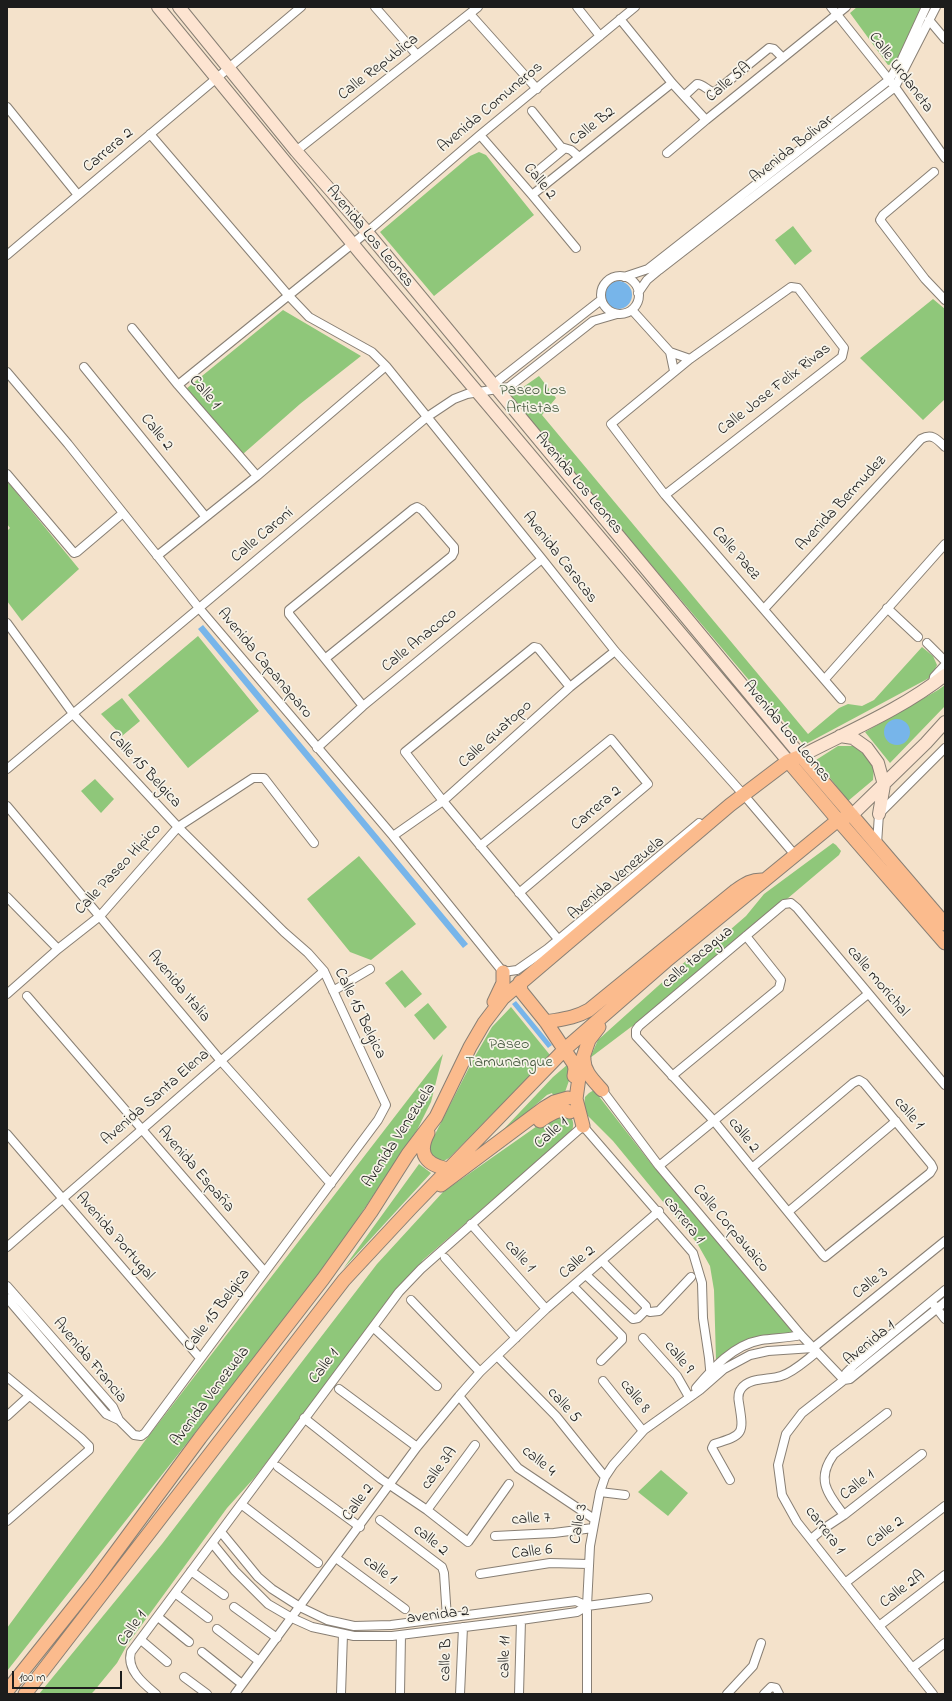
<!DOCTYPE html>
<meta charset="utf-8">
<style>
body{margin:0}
#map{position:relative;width:952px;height:1701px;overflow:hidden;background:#f4e2cb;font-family:"Indie Flower",sans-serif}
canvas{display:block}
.frame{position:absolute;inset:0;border:8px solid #1c1c1c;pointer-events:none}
.scale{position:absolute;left:12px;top:1671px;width:110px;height:18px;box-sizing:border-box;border:2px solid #1c1c1c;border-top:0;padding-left:5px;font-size:12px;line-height:14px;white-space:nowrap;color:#1c1c1c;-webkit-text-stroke:3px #f7f3e8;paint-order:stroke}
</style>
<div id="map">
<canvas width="952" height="1701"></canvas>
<div class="frame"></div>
<div class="scale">100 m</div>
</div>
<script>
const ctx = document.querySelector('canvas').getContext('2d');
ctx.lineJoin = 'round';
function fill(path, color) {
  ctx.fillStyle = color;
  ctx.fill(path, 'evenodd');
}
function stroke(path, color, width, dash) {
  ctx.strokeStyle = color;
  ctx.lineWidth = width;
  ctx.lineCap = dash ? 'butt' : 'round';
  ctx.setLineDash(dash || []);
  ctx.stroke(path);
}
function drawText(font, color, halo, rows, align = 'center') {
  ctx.font = font + ' "Indie Flower",sans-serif';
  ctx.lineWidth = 3.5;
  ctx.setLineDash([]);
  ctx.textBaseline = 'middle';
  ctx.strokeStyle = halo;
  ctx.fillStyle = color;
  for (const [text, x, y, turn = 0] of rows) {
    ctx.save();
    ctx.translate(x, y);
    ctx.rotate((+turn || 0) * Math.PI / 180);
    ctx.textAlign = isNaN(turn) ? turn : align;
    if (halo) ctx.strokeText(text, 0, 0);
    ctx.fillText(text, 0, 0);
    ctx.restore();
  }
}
const green = new Path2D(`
 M 857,7 L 923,7 L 896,63 L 888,65 L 850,13 Z
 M 479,152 L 486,155 L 534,215 L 434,296 L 380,232 L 470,156 Z
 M 793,226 L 812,251 L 795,265 L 775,240 Z
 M 933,299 L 945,309 L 945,399 L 923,420 L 860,358 Z
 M 283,310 L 361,356 L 300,404 L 243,454 L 186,389 Z
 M 539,376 L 556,398 L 542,415 L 808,734 L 839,708 L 848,704 L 862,706 L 874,700 L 922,647 L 933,656 L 937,665 L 931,677 L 804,745 L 509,397 Z
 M 7,481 L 79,569 L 22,621 L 7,601 L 7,531 L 10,528 L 7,524 Z
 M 198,636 L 259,711 L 188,768 L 128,695 Z
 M 945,685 L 945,706 L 890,763 L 865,732 L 938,690 Z
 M 122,698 L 140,721 L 122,736 L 101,714 Z
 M 838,746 L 853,746 L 864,754 L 874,767 L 873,780 L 848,801 L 816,760 Z
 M 95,779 L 114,799 L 101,813 L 81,791 Z
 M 833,843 L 836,845 L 841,851 L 839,855 L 645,1019 L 631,1027 L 590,1058 L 598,1040 L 687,960 L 708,949 L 746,916 L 764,894 Z
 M 359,856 L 416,924 L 371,960 L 350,952 L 307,899 Z
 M 402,970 L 422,994 L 405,1008 L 385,983 Z
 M 428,1003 L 447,1027 L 434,1040 L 414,1015 Z
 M 511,1007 L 550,1055 L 449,1158 L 442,1162 L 429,1156 L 429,1146 L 474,1058 L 492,1027 Z
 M 443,1054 L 431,1102 L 417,1130 L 322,1272 L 7,1671 L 7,1628 L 144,1442 Z
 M 567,1065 L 570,1065 L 572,1072 L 564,1095 L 554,1097 L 552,1093 L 547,1095 L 486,1148 L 553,1077 Z
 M 594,1090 L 653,1166 L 794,1330 L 785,1338 L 773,1337 L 767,1335 L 751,1339 L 722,1357 L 716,1360 L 714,1290 L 710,1266 L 697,1243 L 613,1141 L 588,1116 L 584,1106 L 585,1097 L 589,1093 Z
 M 569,1115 C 574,1121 574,1124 572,1131 L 423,1260 L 255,1477 L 227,1508 L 127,1645 L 117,1663 L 94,1691 L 91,1694 L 39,1694 L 162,1544 L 377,1264 L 443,1192 L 550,1117 Z
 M 419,1164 L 431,1173 L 343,1269 Z
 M 661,1470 L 688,1493 L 668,1516 L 638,1492 Z`);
const water = new Path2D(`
 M604 295a14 14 0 1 1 28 0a14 14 0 1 1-28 0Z
 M 203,625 L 468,944 L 463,948 L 198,629 Z
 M884 732a13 13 0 1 1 26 0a13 13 0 1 1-26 0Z
 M 516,1001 L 552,1045 L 548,1048 L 512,1004 Z`);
const street = new Path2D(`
 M 375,7 L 417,55
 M 577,7 L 600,36
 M 831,7 L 895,87 L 945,158
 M 470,14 L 537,89
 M 620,19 L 672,83 L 706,120 L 846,7
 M 929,20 L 945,39
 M 684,96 L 697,84 C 704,84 708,92 715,92 L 769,48 L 774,49 L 782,57
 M 7,107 L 78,195
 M 532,111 L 561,147 L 571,150 L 579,157
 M 150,134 L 288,295 L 309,317 L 372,352 L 386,366 L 542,559 L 615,651 L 743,794 L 795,855
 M 480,135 L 532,195 L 576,248
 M 296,151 L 478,7
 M 667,153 L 706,120
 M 934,172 L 883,215 L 880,220 L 925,279 L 945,300
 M 534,174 L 564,149
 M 532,195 L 672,83
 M 7,255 L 301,7
 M601 295a19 19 0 1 1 38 0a19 19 0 1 1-38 0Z
 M 624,277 L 648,269 L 889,80 L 902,59 L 926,7
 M 638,293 L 647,280 L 659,270 L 895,87 L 936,7
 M 632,310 L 670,352 L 674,371
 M 132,328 L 178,385 L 257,476
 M 670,352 L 690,359
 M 84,367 L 205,516
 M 7,372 L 68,444 L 199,608 L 393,836 L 503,972 L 517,970 L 547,949 L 699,823
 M 178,385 L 367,232 L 480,135 L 635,7
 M 495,388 L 499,380 L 601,300
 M 7,474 L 74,553 L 77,552 L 123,513
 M 665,495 L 842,357 L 844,348 L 798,288 L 791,287 L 690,359 L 611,424 L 665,495 L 841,699
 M 157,556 L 257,476 L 386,366
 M 887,608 L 918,637
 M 764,609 L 921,439 C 932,433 937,439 945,447
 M 7,623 L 74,715 L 178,827 L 284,932 L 308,953 L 324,971 L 386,1105 L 378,1120 L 145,1433 L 141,1436 L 134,1435 L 119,1420 L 106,1414 L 7,1298
 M 927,643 L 945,661
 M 326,658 L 452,556 L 454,552 L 454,547 L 422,510 L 417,507 L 413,509 L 289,610 L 289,614 L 363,706
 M 825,679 L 945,544
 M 933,682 L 934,677 L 945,665
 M 317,748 L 363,706 L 542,559
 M 7,769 L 427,417 L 454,399 L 467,394 L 509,387 L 593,321 L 617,314
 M 7,806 L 221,1061 L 331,1184
 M 393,836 L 443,801 L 570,687 L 615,651
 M 877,844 L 879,814 L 945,748
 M 480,846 L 611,739 L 648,784 L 519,893
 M 7,897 L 58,949
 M 558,939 L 443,801 L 405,752 L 534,647 L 538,648 L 570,687
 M 333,991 L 370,969
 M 7,994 L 58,949 L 100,916 L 178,827 L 253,778 L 264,778 L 314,843
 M 27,996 L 265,1272
 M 672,1076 L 779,988 L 781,980 L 746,936
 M 602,1090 L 659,1166 L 801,1335 L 844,1380
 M 7,1134 L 200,1358
 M 659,1166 L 868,994
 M 752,1168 L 853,1083 L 859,1080 L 864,1083 L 931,1164 L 933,1168 L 930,1173 L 825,1257 L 823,1255 L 714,1121 L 636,1036 L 636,1030 L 639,1026 L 784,904 L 791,903 L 797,908 L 945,1085
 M 788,1212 L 896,1121
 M 471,1224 L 546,1309
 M 7,1247 L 324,971
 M 445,1258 L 516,1338
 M 586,1275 L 633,1319 L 638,1318 L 646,1310 L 646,1306 L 602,1261
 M 7,1286 L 113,1407 L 119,1420
 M 573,1286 L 622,1336 L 622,1340 L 601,1361
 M 411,1300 L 480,1372
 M 934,1305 L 945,1319
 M 646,1310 L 650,1312 L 659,1311 L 691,1277
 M 373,1327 L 437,1386
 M 643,1338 L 677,1376 L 689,1397
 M 497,1356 L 556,1416 L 605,1477
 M 7,1377 L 81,1438 L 89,1446 L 89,1450 L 7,1521
 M 844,1380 L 802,1413 L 786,1434 L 778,1465 L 782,1495 L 797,1522 L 933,1694
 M 844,1380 L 846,1373 L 854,1365 L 945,1290
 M 844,1380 L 850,1379 L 945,1302
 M 603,1381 L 643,1431
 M 696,1388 C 713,1368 733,1345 761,1340 C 775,1338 788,1338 801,1335
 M 339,1389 L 417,1447
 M 459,1396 L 518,1468 L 594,1519
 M 7,1416 L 29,1396
 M 304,1418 L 381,1479 L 427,1510 L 468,1542 L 509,1484
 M 278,1467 L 360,1527
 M 730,1480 L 712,1448 L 714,1444 C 744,1435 744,1434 739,1403 C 738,1398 738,1393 741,1389 C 749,1377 769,1380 781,1376 C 794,1372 806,1360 817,1352
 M 600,1492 L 625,1495
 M 241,1504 L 318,1563
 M 427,1510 L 475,1445
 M 844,1515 C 828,1494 815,1480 834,1454 L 887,1413
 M 380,1520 L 442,1567 L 444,1573 L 447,1618
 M 221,1532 L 258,1577 L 272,1589 L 300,1607 L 327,1620 L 354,1626 L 391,1625 L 576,1601 L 587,1606 L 648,1598
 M 495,1536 L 554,1533 L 593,1528
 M 811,1539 L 823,1529 L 844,1515 L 922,1454
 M 213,1544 L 235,1571 L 268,1604 L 292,1618 L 312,1627 L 354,1636 L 392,1636 L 521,1620 L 577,1612 L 587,1606
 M 336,1558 L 405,1609
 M 191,1571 L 224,1595
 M 480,1574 L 550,1563 L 588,1564
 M 845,1583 L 945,1506
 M 175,1593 L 208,1618
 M 234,1607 L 277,1638
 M 158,1617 L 189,1642
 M 879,1626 L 945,1575
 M 217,1629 L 259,1661
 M 141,1640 L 167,1662
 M 202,1652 L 242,1684
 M 912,1668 L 945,1643
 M 184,1677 L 207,1694
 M 156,1694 C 144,1684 126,1670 131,1652 L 373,1327 L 399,1292 L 421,1269 L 583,1126 L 693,1253 L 702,1283 L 703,1318 L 709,1358 L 711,1380
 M 235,1694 L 417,1447 L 459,1396 L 480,1372 L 546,1309 L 659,1211
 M 341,1694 L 343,1634
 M 400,1694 L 401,1635
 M 460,1694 L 463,1627
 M 519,1694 L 521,1620
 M 587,1694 L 587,1606 L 590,1546 L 600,1492 L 605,1477 L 613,1465 L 644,1430 L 700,1390 L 724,1369 L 750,1355 L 768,1351 L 813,1348 L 945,1241
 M 727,1694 L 753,1666 L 761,1643
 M 764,1694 L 771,1687 L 776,1688 L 779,1694`);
const secondary = new Path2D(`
 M 158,7 L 361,254 L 788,761
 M 179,7 L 296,151 L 367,232 L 801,756 C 849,731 902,709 945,675
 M 840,736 L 853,738 L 867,748 L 878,763 L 884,785 L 879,814
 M 852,815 L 926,743 L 945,722`);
const primary = new Path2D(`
 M 788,761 L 838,820 L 945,943
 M 520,982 L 521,991 L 546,1022 L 574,1064 L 575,1069 L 574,1076
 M 494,1002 L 503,983 L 503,972
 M 546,1022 C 562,1019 575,1018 589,1010 L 735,891 C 745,884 752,879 764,880
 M 584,1058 C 583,1071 594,1081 602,1090
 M 540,1121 C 549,1115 559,1107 570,1112
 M 583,1126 L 576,1099 L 581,1063 L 589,1040 L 599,1027
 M 428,1133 C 415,1158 431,1167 454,1170
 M 441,1185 L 544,1108 L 554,1102 L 568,1098
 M 7,1691 L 93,1583 L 200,1438 L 323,1279 L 371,1212 L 408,1154 L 436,1117 L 470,1047 L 484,1023 L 503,998 L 730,805 L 788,761 L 801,756 L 945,924
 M 25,1694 L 344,1280 L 411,1208 L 565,1049 L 666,961 L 838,820 L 852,815`);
const streetNames = [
 ["Calle Republica",379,68,-38],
 ["Calle Urdaneta",900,73,53],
 ["Calle 5A",729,83,-40],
 ["Avenida Comuneros",491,108,-40],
 ["Calle B2",593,127,-38],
 ["Avenida Bolivar",792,150,-38],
 ["Carrera 2",109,151,-40],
 ["Calle 2",539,182,50],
 ["Avenida Los Leones",369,237,50],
 ["Calle Jose Felix Rivas",775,390,-38],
 ["Calle 1",204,393,49],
 ["Calle 2",156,433,51],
 ["Avenida Los Leones",578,484,50],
 ["Avenida Bermudez",842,504,-47],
 ["Calle Caroní",263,536,-40],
 ["Calle Paez",735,554,49],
 ["Avenida Caracas",559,558,52],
 ["Calle Anacoco",420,641,-39],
 ["Avenida Capanaparo",264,664,50],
 ["Avenida Los Leones",786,732,50],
 ["Calle Guatopo",496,735,-42],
 ["Calle 15 Belgica",144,770,47],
 ["Carrera 2",597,809,-40],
 ["Calle Paseo Hipico",119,870,-47],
 ["Avenida Venezuela",617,879,-40],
 ["calle tacagua",698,958,-40],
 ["calle morichal",877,982,50],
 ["Avenida Italia",178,987,50],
 ["Calle 15 Belgica",359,1014,64],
 ["Avenida Santa Elena",156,1098,-41],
 ["calle 1",908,1114,50],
 ["Calle 1",552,1134,-41],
 ["Avenida Venezuela",400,1136,-57],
 ["calle 2",743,1136,51],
 ["Avenida España",195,1170,49],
 ["carrera 1",683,1221,51],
 ["Calle Corpauaico",730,1229,50],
 ["Avenida Portugal",114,1237,49],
 ["calle 1",519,1257,48],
 ["Calle 2",578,1263,-41],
 ["Calle 3",871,1284,-39],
 ["Calle 15 Belgica",218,1311,-53],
 ["Avenida 1",870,1344,-39],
 ["calle 9",678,1358,51],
 ["Avenida Francia",89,1361,50],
 ["Calle 1",325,1367,-53],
 ["Avenida Venezuela",211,1397,-53],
 ["calle 8",634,1397,51],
 ["calle 5",563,1406,48],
 ["calle 4",538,1462,39],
 ["calle 3A",440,1469,-53],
 ["Calle 1",858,1486,-38],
 ["Calle 2",359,1503,-54],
 ["calle 7",531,1520,-3],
 ["Calle 3",580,1524,-80],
 ["carrera 1",824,1531,53],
 ["Calle 2",886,1533,-37],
 ["calle 2",430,1541,39],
 ["Calle 6",532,1553,-7],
 ["calle 1",379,1571,37],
 ["Calle 2A",903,1590,-37],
 ["avenida 2",438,1616,-7],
 ["Calle 1",133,1629,-55],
 ["calle 11",506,1657,-89],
 ["calle B",447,1660,-88]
];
const parkNames = [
 ["Paseo Los",533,391],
 ["Artistas",533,409],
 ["Paseo",509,1045],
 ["Tamunangue",509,1063]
];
fill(green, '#8fc77a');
fill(water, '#77b5ea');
stroke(street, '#887f74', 10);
stroke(secondary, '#887f74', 14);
stroke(primary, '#887f74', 15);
stroke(street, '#fff', 8);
stroke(secondary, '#fde4d1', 12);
stroke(primary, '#fbbb8d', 13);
drawText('16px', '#1c1c1c', '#f7f3e8', streetNames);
drawText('16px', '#44583d', '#f7f3e8', parkNames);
</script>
